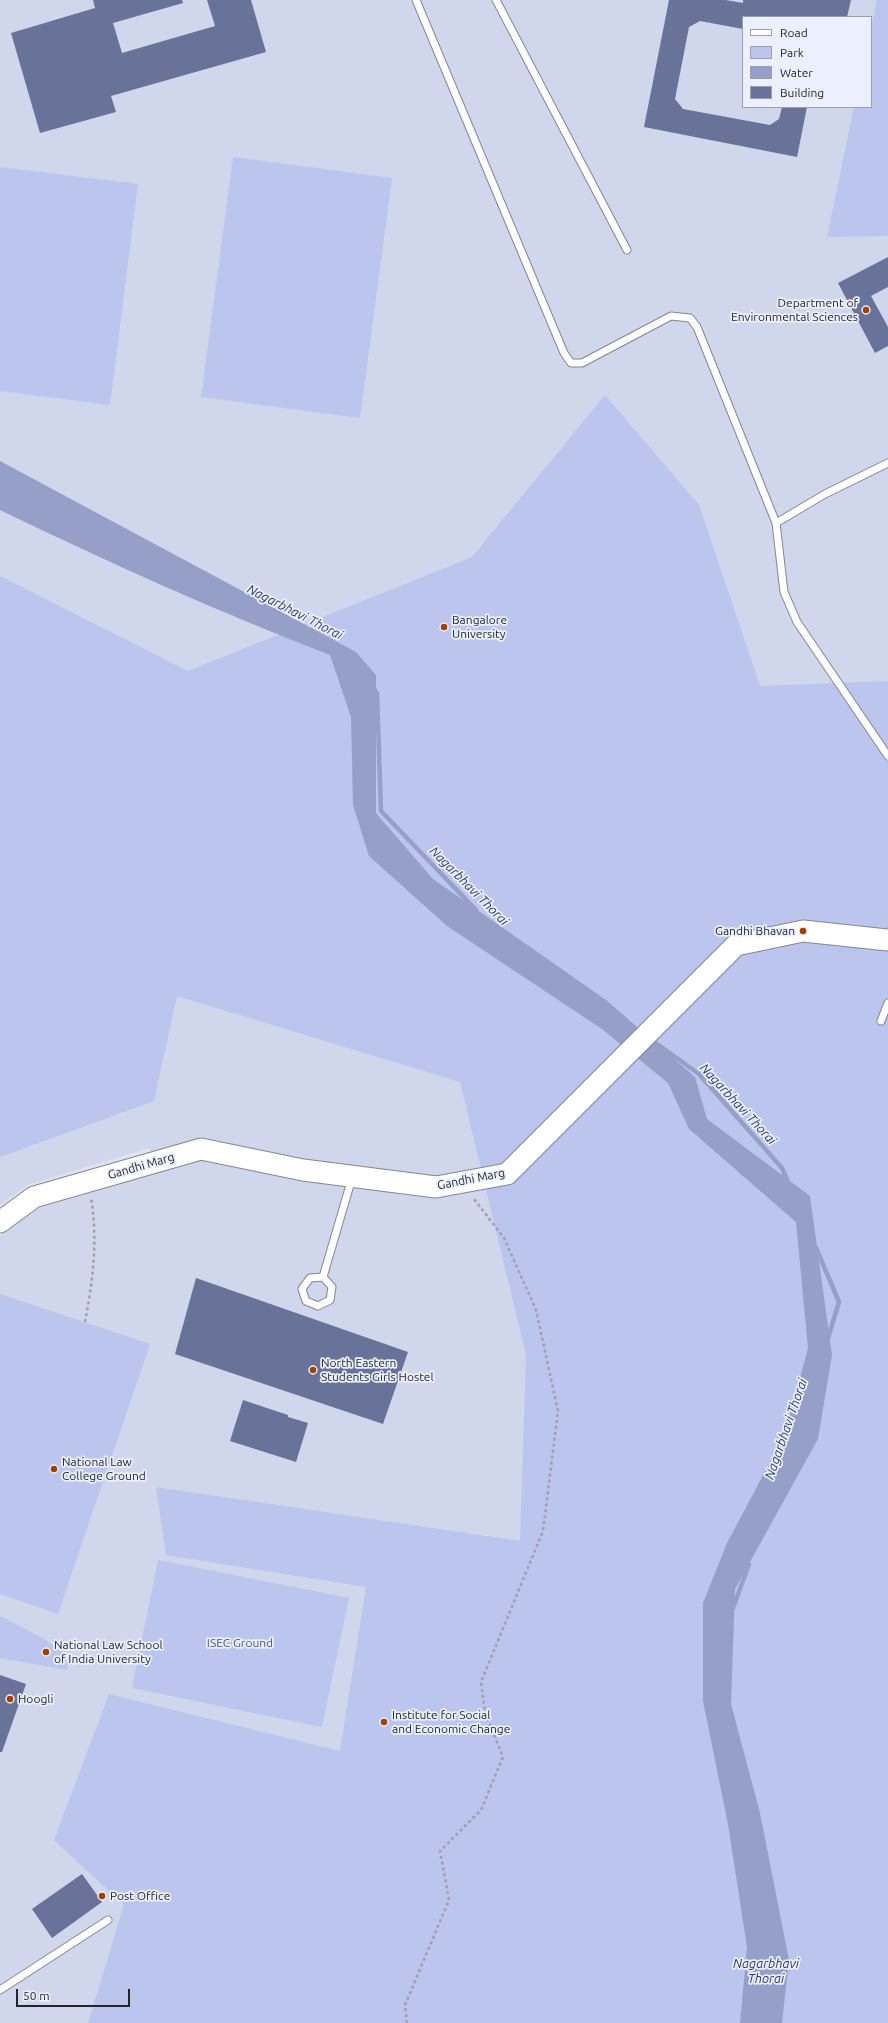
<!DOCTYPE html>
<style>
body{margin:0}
#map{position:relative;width:888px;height:2023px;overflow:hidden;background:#dfe2f1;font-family:Ubuntu,sans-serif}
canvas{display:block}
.legend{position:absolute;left:742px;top:16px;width:130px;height:92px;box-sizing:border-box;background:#ecf0fe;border:1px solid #9c9fa9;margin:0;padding:5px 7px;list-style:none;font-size:12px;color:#23252a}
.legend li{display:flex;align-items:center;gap:8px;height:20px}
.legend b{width:20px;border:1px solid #9c9fa9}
.scale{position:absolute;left:16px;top:1989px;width:114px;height:18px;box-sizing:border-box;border:2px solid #23252a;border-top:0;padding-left:5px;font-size:12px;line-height:14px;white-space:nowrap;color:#23252a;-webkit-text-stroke:3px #ecf0fe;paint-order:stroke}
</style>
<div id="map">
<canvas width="888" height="2023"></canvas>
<ul class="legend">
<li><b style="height:5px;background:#fff"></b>Road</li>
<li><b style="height:11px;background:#bbc5ee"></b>Park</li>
<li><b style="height:11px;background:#959fc8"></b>Water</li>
<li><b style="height:11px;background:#697298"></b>Building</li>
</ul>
<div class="scale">50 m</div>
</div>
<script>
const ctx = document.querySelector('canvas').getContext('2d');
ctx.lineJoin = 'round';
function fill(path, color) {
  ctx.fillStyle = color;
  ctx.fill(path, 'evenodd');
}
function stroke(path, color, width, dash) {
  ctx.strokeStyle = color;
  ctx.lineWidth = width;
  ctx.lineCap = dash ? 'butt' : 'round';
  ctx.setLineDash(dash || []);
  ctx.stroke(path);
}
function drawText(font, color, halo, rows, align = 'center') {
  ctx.font = font + ' Ubuntu,sans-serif';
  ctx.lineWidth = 3.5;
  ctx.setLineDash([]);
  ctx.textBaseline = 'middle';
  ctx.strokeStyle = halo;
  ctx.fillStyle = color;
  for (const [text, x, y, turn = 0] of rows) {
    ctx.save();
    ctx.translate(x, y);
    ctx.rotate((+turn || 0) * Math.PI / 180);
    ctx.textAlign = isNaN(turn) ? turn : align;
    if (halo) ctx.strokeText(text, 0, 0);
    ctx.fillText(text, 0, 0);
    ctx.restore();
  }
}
const built = new Path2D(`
 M 0,0 L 888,0 L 888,2023 L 0,2023 L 0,1236 L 36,1209 L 157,1173 L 149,1148 L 28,1185 L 0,1205 ZM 743,17 L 871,17 L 871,107 L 743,107 Z`);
const green = new Path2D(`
 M 877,0 L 888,0 L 888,236 L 827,237 L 854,107 L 871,107 L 871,27 Z
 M 233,157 L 392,178 L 360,418 L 201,397 Z
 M 0,167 L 138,184 L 110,405 L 0,391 Z
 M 605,395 L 699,505 L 760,686 L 888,681 L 888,2023 L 88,2023 L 124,1905 L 54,1840 L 109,1694 L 340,1751 L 366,1587 L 166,1555 L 156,1487 L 520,1541 L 526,1355 L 460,1082 L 177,996 L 154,1101 L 0,1157 L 0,576 L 188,671 L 472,557 Z
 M 0,1294 L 150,1344 L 58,1614 L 0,1594 Z
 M 158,1560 L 349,1598 L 322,1727 L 132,1688 Z
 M 0,1616 L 43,1638 L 64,1653 L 68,1670 L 0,1658 Z`);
const water = new Path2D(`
 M 0,461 L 356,652 L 376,675 L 376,813 L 433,879 L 606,1000 L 695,1077 L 707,1119 L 810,1196 L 832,1355 L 818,1439 L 735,1589 L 731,1704 L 760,1813 L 789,1960 L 782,2023 L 740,2023 L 747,1947 L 728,1824 L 703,1701 L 703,1603 L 727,1543 L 785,1434 L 808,1348 L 796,1222 L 689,1129 L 668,1083 L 602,1029 L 447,926 L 369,856 L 353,805 L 351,717 L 330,655 C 218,612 108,562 0,510 Z`);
const stream = new Path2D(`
 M 374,689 L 377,693 L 381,811 L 476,910
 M 650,1039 L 699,1074 L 782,1168 L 788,1182
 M 816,1248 L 839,1302 L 828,1338
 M 733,1608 L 749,1564`);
const building = new Path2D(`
 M 93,0 L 182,0 L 183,3 L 113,23 L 122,53 L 215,26 L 207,0 L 251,0 L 266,52 L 111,96 L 116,112 L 40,133 L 11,33 L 95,8 Z
 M 669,0 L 726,0 L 743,3 L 743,0 L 851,0 L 847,17 L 743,17 L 743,29 L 700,21 L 689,27 L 675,99 L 683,109 L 770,125 L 779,119 L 782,107 L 807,107 L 797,157 L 644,127 Z
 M 888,257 L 888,287 L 871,296 L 888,327 L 888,346 L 875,353 L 838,283 Z
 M 196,1278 L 408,1352 L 383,1424 L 175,1354 Z
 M 243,1400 L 288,1415 L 288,1417 L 308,1423 L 296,1462 L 230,1441 Z
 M 0,1675 L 26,1684 L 2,1752 L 0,1752 Z
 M 82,1874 L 102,1902 L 52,1938 L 32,1909 Z`);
const path = new Path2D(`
 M 85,1322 C 93,1281 98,1239 91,1198
 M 407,2023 L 405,2005 L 449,1900 L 440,1851 L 481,1810 L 503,1757 L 485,1712 L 481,1682 L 543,1531 L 558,1411 L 536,1310 L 504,1238 L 474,1199`);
const lane = new Path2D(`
 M 416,0 L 564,353 L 571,363 L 582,363 L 671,316 L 690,318 L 697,327 L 776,523
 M 496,0 L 627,250
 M 888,463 L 825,494 L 776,523 L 784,592 L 797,622 L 888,756
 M 881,1021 L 888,1003
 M 323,1277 L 352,1178
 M 323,1277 L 332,1287 L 330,1300 L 318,1306 L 306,1301 L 302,1289 L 310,1278 Z
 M 0,1990 L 108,1920`);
const secondary = new Path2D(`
 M 0,1222 L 34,1197 L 201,1149 L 303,1170 L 436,1187 L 507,1174 L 736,945 L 803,931 L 888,940`);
const markers = [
 [866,310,4,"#a24000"],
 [444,627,4,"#a24000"],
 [803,931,4,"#a24000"],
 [313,1370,4,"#a24000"],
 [54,1469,4,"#a24000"],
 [46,1652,4,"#a24000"],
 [10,1699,4,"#a24000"],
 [384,1722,4,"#a24000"],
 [102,1896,4,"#a24000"]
];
const poiNames = [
 ["Department of",858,303,"right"],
 ["Environmental Sciences",858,317,"right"],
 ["Bangalore",452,620],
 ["University",452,634],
 ["Gandhi Bhavan",795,931,"right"],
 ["North Eastern",321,1363],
 ["Students Girls Hostel",321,1377],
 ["National Law",62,1462],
 ["College Ground",62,1476],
 ["National Law School",54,1645],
 ["of India University",54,1659],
 ["Hoogli",18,1699],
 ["Institute for Social",392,1715],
 ["and Economic Change",392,1729],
 ["Post Office",110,1896]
];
const streetNames = [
 ["Gandhi Marg",141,1166,-16],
 ["Gandhi Marg",471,1179,-11]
];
const parkNames = [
 ["ISEC Ground",240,1643]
];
const waterNames = [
 ["Nagarbhavi Thorai",295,612,27],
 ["Nagarbhavi Thorai",469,886,45],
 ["Nagarbhavi Thorai",738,1104,47],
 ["Nagarbhavi Thorai",786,1429,-71],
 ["Nagarbhavi",766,1964],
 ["Thorai",766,1979]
];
fill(built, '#d0d6eb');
fill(green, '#bbc5ee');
fill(water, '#959fc8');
stroke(stream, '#959fc8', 4.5);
fill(building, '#697298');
stroke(lane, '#838693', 9);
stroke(secondary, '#838693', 23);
stroke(path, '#9ea0ac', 2.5, [3, 3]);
stroke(lane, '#fff', 7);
stroke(secondary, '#fff', 21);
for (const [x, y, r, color] of markers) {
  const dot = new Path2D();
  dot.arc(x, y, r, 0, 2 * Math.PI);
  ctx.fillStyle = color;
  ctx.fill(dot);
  stroke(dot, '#ecf0fe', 1.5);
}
drawText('12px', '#23252a', '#ecf0fe', poiNames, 'left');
drawText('12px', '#23252a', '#ecf0fe', streetNames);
drawText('12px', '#485289', '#ecf0fe', parkNames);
drawText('italic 13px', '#2f376b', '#ecf0fe', waterNames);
</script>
